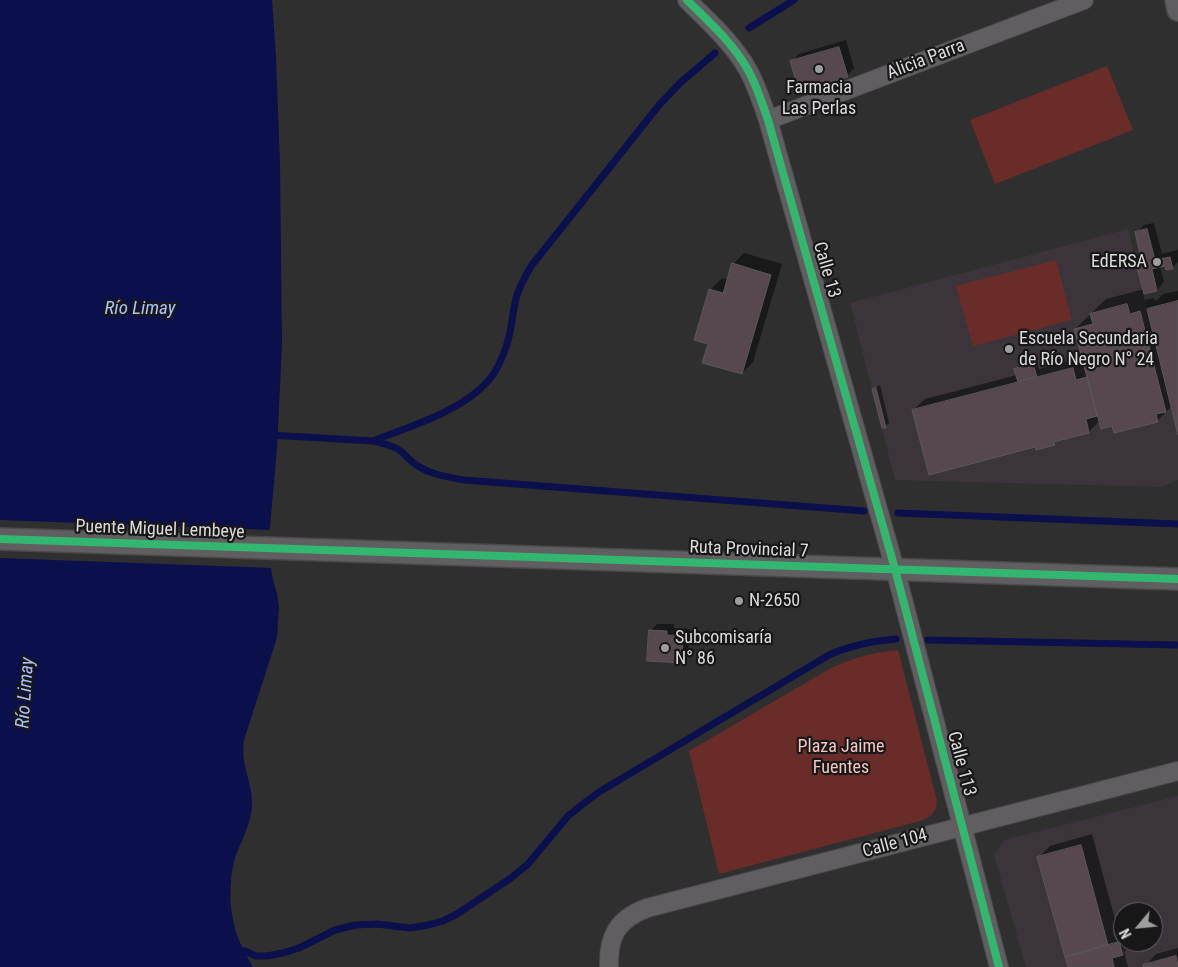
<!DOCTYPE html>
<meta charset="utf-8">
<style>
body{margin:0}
#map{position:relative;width:1178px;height:967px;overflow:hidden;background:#302f30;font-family:"Roboto Condensed",sans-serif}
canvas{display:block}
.north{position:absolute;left:1113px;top:902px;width:50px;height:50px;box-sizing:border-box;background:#181718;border:1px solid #666566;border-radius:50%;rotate:242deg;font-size:14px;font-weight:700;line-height:20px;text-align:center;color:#dbd9db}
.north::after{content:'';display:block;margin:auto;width:18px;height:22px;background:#9f9e9f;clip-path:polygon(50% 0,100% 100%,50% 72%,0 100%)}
</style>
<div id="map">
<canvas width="1178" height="967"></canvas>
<div class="north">N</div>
</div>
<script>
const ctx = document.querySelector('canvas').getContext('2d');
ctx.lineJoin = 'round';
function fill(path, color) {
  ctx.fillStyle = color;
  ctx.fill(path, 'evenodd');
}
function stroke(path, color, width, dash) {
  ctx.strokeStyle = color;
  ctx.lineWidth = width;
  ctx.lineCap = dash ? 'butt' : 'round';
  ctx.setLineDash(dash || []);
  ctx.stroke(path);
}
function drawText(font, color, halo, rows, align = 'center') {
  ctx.font = font + ' "Roboto Condensed",sans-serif';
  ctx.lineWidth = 4.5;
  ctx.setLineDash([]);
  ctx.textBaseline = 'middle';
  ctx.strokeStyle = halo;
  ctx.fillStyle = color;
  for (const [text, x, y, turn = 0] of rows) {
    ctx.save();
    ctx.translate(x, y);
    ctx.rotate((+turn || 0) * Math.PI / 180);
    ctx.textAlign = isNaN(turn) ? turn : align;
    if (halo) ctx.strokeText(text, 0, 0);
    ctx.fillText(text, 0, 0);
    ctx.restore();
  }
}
const built = new Path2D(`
 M 1128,229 L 1178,435 L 1178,480 L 1162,487 L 895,480 L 850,303 Z
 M 1178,796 L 1178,967 L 1026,967 L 994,855 L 1004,840 ZM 1123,912 L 1153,912 L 1153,942 L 1123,942 Z`);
const green = new Path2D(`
 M 1107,66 L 1133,130 L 995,184 L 970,120 Z
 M 1056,260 L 1072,320 L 973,346 L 956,286 Z
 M 898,650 L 936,797 C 939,810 932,817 920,821 L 719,874 L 689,751 L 831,668 C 853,658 874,652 898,650 Z`);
const water = new Path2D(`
 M 0,0 L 272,0 L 276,57 L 280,164 L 282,344 L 277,449 L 268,549 L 273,580 L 277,593 L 279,607 L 277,637 L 273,650 L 244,740 C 243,749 243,757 245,766 C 248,780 253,793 252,807 C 250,826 241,841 235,858 C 228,882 229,917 239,940 C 242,949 248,958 253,967 L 0,967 Z`);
const pier = new Path2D(`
 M 0,520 L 272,530 L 271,549 L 273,568 L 0,558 Z`);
const shadow = new Path2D(`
 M 846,40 L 854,68 L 847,76 L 792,61 L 799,54 Z
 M 1154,223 L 1162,254 L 1178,250 L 1178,262 L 1173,267 L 1167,269 L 1166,264 L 1160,266 L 1164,282 L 1157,290 L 1143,293 L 1145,300 L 1154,298 L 1155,302 L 1163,294 L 1178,291 L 1178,430 L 1172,406 L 1158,420 L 1113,424 L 1100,420 L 1089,432 L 1059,439 L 1054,444 L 1036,446 L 913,410 L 925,399 L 1017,375 L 1016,369 L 1019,366 L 1037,361 L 1039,369 L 1083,358 L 1075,329 L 1106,299 L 1144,289 L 1138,265 L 1143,260 L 1136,233 L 1144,225 Z
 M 744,253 L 782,264 L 753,362 L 742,373 L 709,343 L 710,290 L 722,278 L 728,280 L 733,264 Z
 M 880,385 L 889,423 L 886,426 L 883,427 L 874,389 Z
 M 657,624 L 674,624 L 674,628 L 690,629 L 688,654 L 681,661 L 650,631 Z
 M 1092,834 L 1119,934 L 1123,933 L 1123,942 L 1133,942 L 1124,952 L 1128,967 L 1069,967 L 1039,857 L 1050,846 Z
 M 1178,948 L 1178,967 L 1145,967 L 1145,966 L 1156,954 Z`);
const stream = new Path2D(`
 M 749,28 L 794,0
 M 269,435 L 373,441 C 382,443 392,445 399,450 C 406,455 411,462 418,466 C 432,475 448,477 464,480 L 864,511
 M 373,441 C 410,426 461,412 488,381 C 497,371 503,357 507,344 C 512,329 512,314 516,299 C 519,286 525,276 532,265 L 660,104 L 680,83 L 715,53
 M 898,513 L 1178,524
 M 928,640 L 1178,645
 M 236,950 L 245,951 L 256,956 L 267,956 L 283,953 L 299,948 L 335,930 L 355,925 L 377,924 L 410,928 L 428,925 L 443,921 L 457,914 L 511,878 L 528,864 L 568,816 L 583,804 L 599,792 L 829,655 C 851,645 872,641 896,639`);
const building = new Path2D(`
 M 839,47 L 848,77 L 799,91 L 790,61 Z
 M 1147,229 L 1155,260 L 1170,257 L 1173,269 L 1166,270 L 1165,266 L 1152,269 L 1157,291 L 1144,294 L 1136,264 L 1142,263 L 1135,232 Z
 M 732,263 L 771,275 L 742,374 L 702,363 L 708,344 L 694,340 L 709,289 L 723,293 Z
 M 1178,301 L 1178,435 L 1147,309 Z
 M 1127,304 L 1130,314 L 1140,311 L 1166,412 L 1156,414 L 1158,422 L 1114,433 L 1112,426 L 1101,429 L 1074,329 L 1093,324 L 1090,314 Z
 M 1033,364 L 1037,377 L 1018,382 L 1014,369 Z
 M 1073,368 L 1076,380 L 1087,377 L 1097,416 L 1086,419 L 1089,433 L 1054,442 L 1055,445 L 1036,450 L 1035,447 L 929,475 L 912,410 Z
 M 876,388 L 886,428 L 882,428 L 872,389 Z
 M 649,630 L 667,631 L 667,635 L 683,636 L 682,663 L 647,661 Z
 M 1081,845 L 1108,945 L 1065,957 L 1037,857 Z
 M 1119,942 L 1123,955 L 1112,958 L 1114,967 L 1068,967 L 1065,957 Z
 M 1176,956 L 1178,967 L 1144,967 L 1143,965 Z`);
const minor = new Path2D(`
 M 687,0 C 709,22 733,43 748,70 C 757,86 762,103 768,120 L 895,569 L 999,967
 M 768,120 L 1084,0
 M 609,967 C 608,937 617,919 647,908 L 1178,771`);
const tertiary = new Path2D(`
 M 1176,0 L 1178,10
 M 0,539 L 1178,579`);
const cycleway = new Path2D(`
 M 687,0 C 709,22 733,43 748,70 C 757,86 762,103 768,120 L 895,569 L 999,967
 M 0,539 L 1178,579`);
const markers = [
 [819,69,5,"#9f9e9f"],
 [1157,262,5,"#9f9e9f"],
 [1009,349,5,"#9f9e9f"],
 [739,601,5,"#9f9e9f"],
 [665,648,5,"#9f9e9f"]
];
const streetNames = [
 ["Alicia Parra",926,60,-21],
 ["Calle 13",826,270,74],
 ["Puente Miguel Lembeye",160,530,2],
 ["Ruta Provincial 7",749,550,2],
 ["Calle 113",961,764,75],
 ["Calle 104",895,844,-15]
];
const poiNames = [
 ["Farmacia",819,88,"center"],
 ["Las Perlas",819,109,"center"],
 ["EdERSA",1147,262,"right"],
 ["Escuela Secundaria",1019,339],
 ["de Río Negro N° 24",1019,360],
 ["N-2650",749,601],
 ["Subcomisaría",675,638],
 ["N° 86",675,659]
];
const parkNames = [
 ["Plaza Jaime",841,747],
 ["Fuentes",841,768]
];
const waterNames = [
 ["Río Limay",140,309],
 ["Río Limay",26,693,-86]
];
fill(built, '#3b353b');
fill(green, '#692c29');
fill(water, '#0b0f4c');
fill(pier, '#302f30');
fill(shadow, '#0007');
stroke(stream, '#0b0f4c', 7);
fill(building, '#57474e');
stroke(building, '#595859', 1);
stroke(minor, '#4b4a4b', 20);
stroke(tertiary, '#4b4a4b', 24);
stroke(minor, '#605e60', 18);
stroke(tertiary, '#605e60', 21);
stroke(cycleway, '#33b770', 8);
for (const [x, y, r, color] of markers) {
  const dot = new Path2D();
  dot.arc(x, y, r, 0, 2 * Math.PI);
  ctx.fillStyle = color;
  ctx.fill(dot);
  stroke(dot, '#181718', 2);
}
drawText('18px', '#dbd9db', '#181718', streetNames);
drawText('18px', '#dbd9db', '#181718', poiNames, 'left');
drawText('18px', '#f7c4be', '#181718', parkNames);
drawText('italic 19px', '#aac1fd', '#181718', waterNames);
</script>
